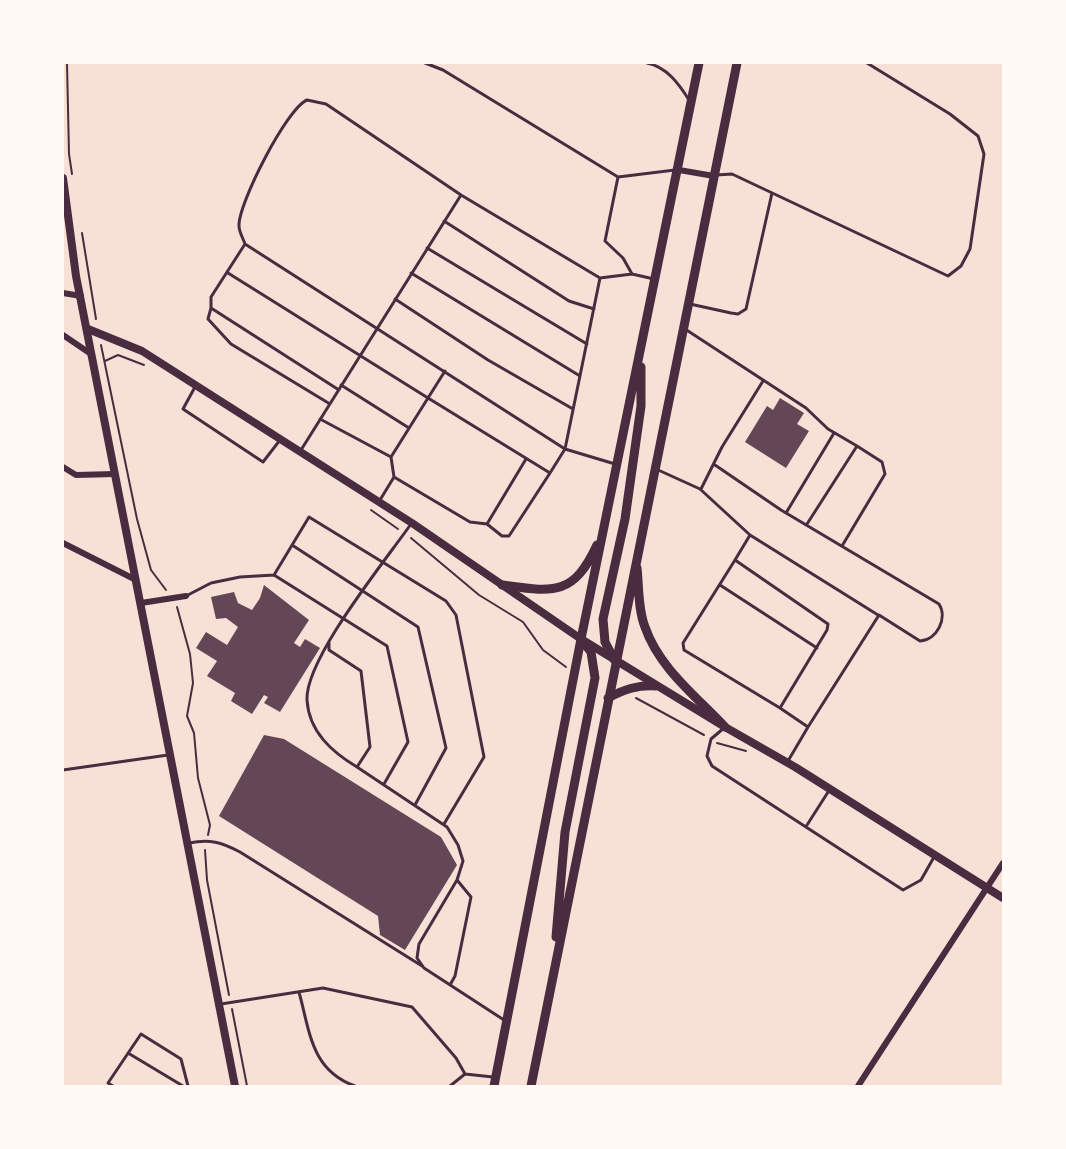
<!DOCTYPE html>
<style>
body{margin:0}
#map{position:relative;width:1066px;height:1149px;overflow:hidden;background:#f7e1d7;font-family:Rubik,sans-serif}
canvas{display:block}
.frame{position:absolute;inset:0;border:64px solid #fffaf5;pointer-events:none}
</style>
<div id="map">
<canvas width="1066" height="1149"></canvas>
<div class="frame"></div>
</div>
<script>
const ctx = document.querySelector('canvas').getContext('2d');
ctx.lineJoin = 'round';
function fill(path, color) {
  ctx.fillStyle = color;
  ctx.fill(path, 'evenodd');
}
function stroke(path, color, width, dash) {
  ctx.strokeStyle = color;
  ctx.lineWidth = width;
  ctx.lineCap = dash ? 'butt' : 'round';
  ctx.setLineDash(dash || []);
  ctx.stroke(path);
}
const building = new Path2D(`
 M 780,398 L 804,413 L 797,424 L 809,431 L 786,468 L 745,442 L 767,406 L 773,410 Z
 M 264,585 L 309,620 L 294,643 L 300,647 L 305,639 L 320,648 L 280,712 L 264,703 L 268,697 L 264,695 L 252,714 L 231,701 L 235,693 L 207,676 L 217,661 L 196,648 L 206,632 L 227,645 L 238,627 L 226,618 L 216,619 L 211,597 L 234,592 L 238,603 L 252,610 L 260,598 Z
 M 264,735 L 284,739 L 441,837 L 457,865 L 405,950 L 380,935 L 378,916 L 219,816 Z`);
const path = new Path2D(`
 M 67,63 L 69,154 L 72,174
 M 82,233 L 96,319
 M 101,345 L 137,519 L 151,570 L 166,590
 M 105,361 L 118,355 L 144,365
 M 371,510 L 398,529
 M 411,538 L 479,595 L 523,622 L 543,650 L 566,667
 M 177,607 L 190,654 L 193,683 L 187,716 L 194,733 L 198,778 L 210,825 L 208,835
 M 636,698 L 704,735
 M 717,743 L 746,751
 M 205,850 L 207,880 L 229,995
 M 232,1009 L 247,1086`);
const service = new Path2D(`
 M 425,63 L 443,70 L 618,177 L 675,170
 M 647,63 C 667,67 679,84 689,100
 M 716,175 L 732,174 L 948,276 L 961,266 L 970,249 L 984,154 L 978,136 L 950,114 L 867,63
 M 618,177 L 605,241 L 623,258 L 632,274
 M 444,221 L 569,301 L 594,309
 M 245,244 C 243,238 239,232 239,226 C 238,204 287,108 307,100 L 326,104 L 461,195
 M 427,248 L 587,344
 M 228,273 L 428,398 L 445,371
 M 411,273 L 580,376
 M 395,299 L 488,360 L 573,409
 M 690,304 L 731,313 L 738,314 L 746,309 L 772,193
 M 211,308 L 208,319 L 231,344 L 330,404
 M 685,329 L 806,408 L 828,429 L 857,446
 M 341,385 L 409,428
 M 195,387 L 183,409 L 263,462 L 280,440
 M 339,390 L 211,308 L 211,297 L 245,244 L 565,449 L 600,278
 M 320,419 L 391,457
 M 301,450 L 461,195 L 600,278 L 632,274 L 654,279
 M 715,465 L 781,510 L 939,604 C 948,618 937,640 920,641 L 879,615 L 808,727
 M 656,469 L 700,489 L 750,535 L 735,560 L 828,624 L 827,630 L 780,708 L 808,727 L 788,761
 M 394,477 L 470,522 L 487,524 L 526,459
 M 701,489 L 722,447 L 763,381
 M 380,500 L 394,477 L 391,457 L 428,398 L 550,473 L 565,449 L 615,464
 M 786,513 L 834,433
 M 487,524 L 502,536 L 509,536 L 550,473
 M 807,524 L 857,446 L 882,462 L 885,474 L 842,546
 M 750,535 L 878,615
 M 292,545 L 418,627 L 446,748 L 415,805
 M 735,560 L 683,643 L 684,650 L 780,708
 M 274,575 L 309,517 L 446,601 L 456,615 L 484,757 L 444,824
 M 720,585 L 817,648
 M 186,596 L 211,583 L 240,577 L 274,575 L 387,646 L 408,742 L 384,784
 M 329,643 L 329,650 L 361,671 L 370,747 L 357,767 L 447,827 L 458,845 L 463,861 L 457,880 L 419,944 L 417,958 L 424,968 L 504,1020
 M 724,728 L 711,739 L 707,756 L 712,766 L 903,890 L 921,880 L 934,857
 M 357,767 C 332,752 309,732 307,700 C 305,659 385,561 411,524
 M 63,770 L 168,755
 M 807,825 L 830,789
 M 189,843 C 210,839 221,842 240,852 L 422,966
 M 450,985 L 455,976 L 471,897 L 457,880
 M 299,992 C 310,1032 311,1070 355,1086
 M 221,1004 L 323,988 L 412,1007 L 456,1058 L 465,1074 L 493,1077
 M 128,1053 L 183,1086
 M 113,1086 L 108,1083 L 141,1034 L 181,1059 L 188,1086
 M 450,1086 L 465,1074`);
const minor = new Path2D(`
 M 679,170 L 714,176
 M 63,293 L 81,296
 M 63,335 L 91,354
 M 63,467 L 76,475 L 115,474
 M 63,543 L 136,580
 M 141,603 L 186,596
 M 858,1086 L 1003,863`);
const tertiary = new Path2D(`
 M 88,329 L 142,351 L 412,523 L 581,639 L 725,727 L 795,767 L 1003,898`);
const secondary = new Path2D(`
 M 63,178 L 76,276 L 235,1086`);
const primary = new Path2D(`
 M 637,568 C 639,586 638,610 645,627 C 659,668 696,696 725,727
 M 502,585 C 553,592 573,597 597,545
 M 615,661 L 605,642 L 603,619 L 625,519 L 641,406 L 641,367
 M 608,698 C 625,689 637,685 656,686
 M 556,937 L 565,832 L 595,678 L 591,652 L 581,639
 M 494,1086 L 581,639 L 699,63
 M 531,1086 L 737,63`);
fill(building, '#644757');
stroke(path, '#4a2c40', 2);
stroke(service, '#4a2c40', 3);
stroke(minor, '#4a2c40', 6);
stroke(tertiary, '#4a2c40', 8);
stroke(secondary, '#4a2c40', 8);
stroke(primary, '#4a2c40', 9);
</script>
